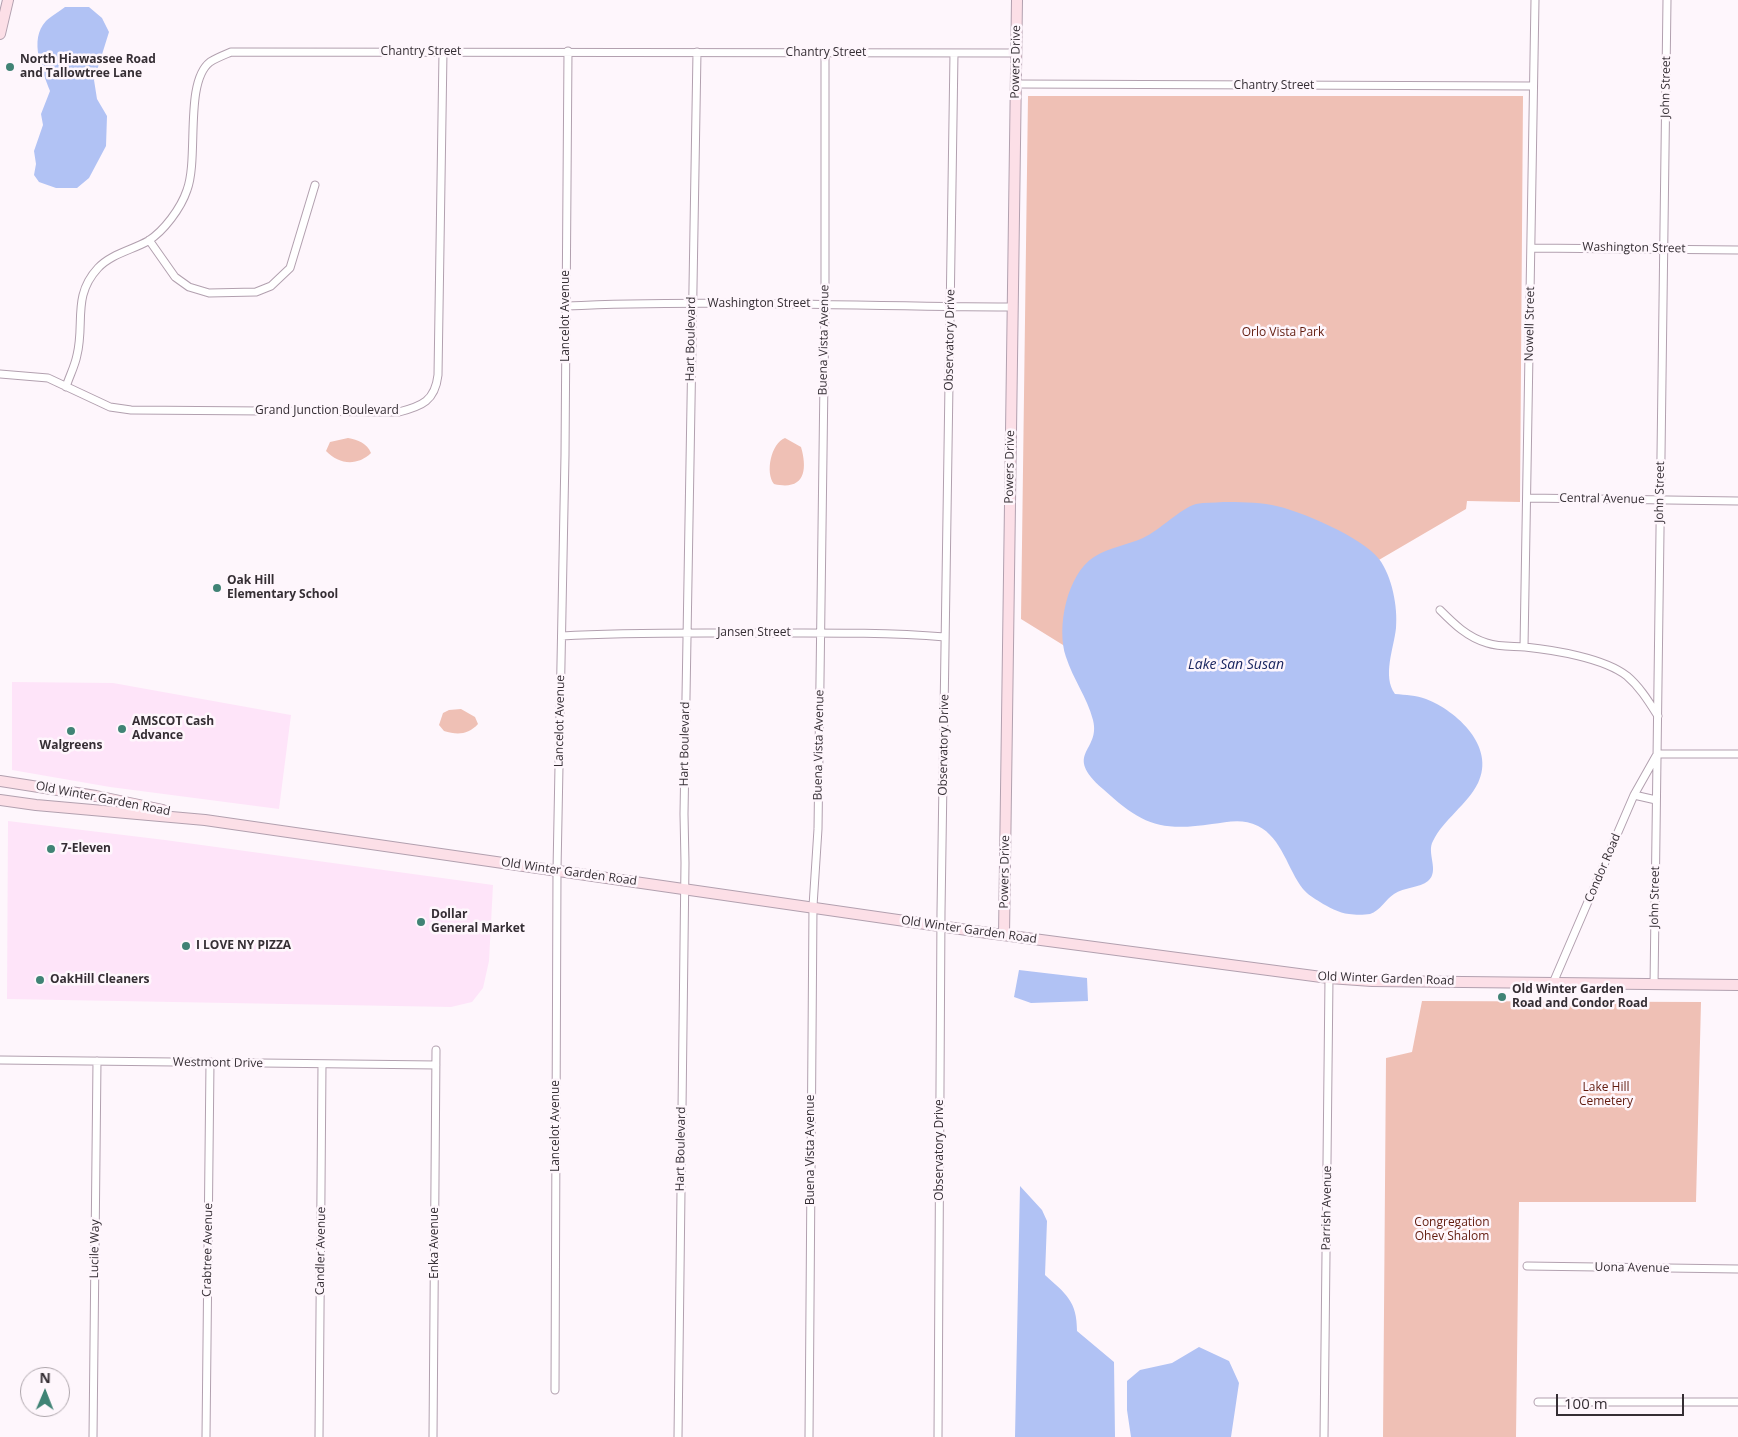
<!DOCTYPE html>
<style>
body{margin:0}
#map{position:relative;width:1738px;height:1437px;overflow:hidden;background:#fef6fc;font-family:"Open Sans",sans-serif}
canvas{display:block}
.north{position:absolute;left:20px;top:1367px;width:50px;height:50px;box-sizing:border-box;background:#fef6fc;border:1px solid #aea6ac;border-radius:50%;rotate:1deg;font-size:14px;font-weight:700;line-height:20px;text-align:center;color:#352e34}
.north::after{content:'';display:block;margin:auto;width:18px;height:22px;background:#408375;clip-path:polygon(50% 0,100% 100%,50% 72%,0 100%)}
.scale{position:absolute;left:1556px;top:1394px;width:128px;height:22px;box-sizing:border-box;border:2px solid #352e34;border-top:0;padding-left:6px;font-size:15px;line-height:18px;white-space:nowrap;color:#352e34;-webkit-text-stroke:4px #fef6fc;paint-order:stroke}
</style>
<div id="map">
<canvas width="1738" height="1437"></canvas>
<div class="north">N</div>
<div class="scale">100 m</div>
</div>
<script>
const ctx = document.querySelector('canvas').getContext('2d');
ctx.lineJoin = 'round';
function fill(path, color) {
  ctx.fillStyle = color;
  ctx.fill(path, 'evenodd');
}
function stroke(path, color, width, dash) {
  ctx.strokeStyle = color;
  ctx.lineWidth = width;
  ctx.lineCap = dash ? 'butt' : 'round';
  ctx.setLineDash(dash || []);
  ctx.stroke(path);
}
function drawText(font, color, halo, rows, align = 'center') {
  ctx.font = font + ' "Open Sans",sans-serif';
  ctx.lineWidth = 5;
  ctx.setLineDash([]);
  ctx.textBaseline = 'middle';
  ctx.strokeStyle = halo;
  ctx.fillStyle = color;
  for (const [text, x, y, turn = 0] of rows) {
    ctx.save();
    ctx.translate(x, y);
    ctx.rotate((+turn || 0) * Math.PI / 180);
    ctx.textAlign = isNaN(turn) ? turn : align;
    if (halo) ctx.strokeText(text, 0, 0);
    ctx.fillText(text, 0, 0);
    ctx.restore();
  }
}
const built = new Path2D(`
 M 12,682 L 113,683 L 291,715 L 279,809 L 110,787 L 12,770 Z
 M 8,821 L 165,840 L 493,885 L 489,961 L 483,988 L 472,1002 L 451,1007 L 7,999 Z`);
const green = new Path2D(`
 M 1028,96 L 1523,96 L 1520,502 L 1467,501 L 1466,509 L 1319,595 L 1097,666 L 1021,619 Z
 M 348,438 C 358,440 367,443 371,453 C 358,466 339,465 326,451 L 330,442 Z
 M 785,438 L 801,447 C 808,471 804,491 774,484 C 765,473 771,443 785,438 Z
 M 461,709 L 475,717 L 478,724 C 468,735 457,735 444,731 L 439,725 L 443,713 L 449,710 Z
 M 1422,1001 L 1701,1002 L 1696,1202 L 1519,1202 L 1516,1437 L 1383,1437 L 1386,1058 L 1412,1052 Z`);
const water = new Path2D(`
 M 65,7 L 89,7 L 102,18 L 109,32 L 94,80 L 97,99 L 107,116 L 106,146 L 89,178 L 77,188 L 56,188 L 39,182 L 34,175 L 36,164 L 34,151 L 43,125 L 41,114 L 50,91 C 43,72 28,40 46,21 C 51,16 59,12 65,7 Z
 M 1223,502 C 1239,502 1256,502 1272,505 C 1299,510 1362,537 1379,559 C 1392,576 1398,607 1396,628 C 1394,648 1382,676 1395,694 C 1406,695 1416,695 1426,699 C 1457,711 1496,747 1478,783 C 1467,805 1444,819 1433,841 C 1426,853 1440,871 1428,881 C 1420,888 1404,887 1394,894 C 1386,899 1380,911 1370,914 C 1364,915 1355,915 1349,914 C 1339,913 1328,907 1320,902 C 1314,898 1308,895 1303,889 C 1288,870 1282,838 1258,826 C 1242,818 1228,822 1212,824 C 1160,832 1141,824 1103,789 C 1062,753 1101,752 1093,720 C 1087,697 1073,679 1066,657 C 1056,628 1067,574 1094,557 C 1110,547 1127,545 1143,538 C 1160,530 1181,508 1196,504 C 1205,502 1214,503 1223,502 Z
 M 1019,970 L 1087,978 L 1088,1001 L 1031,1003 L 1014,997 Z
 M 1020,1186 L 1042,1210 L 1047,1221 L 1045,1275 C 1066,1294 1077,1301 1077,1331 L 1114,1362 L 1115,1437 L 1015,1437 Z
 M 1199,1347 L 1229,1361 L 1239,1383 L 1231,1437 L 1131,1437 L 1127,1410 L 1127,1381 L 1140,1370 L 1172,1363 Z`);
const street = new Path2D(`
 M 1015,84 L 1532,86
 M 149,240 L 175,277 L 189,287 L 209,293 L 256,292 L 271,286 L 290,268 L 315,185
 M 1531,248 L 1738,250
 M 566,306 C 714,299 863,307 1012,307
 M 0,374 L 48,378 L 110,407 L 131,410 L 399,412 C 422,406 435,401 438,375 L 443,52
 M 66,387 C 69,377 75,366 77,355 C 85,323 72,296 98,268 C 111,254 132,250 148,241 C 164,231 181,208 187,190 C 199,158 184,82 210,62 C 216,58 224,55 231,52 L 1016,53
 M 1527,498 L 1738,501
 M 1440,610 C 1454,624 1467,637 1487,643 C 1499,647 1512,646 1525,647 C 1554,650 1604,658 1627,676 C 1640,687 1649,702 1658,716
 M 562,636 C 626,632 691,633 756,633 C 819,633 882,632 945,637
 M 1524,647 L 1535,0
 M 1657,754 L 1738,754
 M 1634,795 L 1656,800
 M 1553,983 L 1634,795 L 1656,756
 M 1654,985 L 1667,0
 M 0,1060 L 436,1065
 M 1527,1266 L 1738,1269
 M 555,1390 L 557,870 L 565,455 L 568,51
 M 1538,1402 L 1738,1402
 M 93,1437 L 97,1061
 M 206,1437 L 210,1062
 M 319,1437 L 322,1064
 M 433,1437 L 436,1050
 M 678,1437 L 685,863 L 684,814 L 697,52
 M 809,1437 L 813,906 L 818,829 L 825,304 L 825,53
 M 938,1437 L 941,911 L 954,53
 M 1324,1437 L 1329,978`);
const secondary = new Path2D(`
 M 0,34 L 8,0
 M 0,781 L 96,796 L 163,810
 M 0,800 L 36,805 L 205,820 L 988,933 L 1329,978 L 1372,981 L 1738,985
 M 1004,935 L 1017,0`);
const markers = [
 [10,67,5,"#408375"],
 [217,588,5,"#408375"],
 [122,729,5,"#408375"],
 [71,731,5,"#408375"],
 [51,849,5,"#408375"],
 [421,922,5,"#408375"],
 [186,946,5,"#408375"],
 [40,980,5,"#408375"],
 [1502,997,5,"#408375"]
];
const streetNames = [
 ["Chantry Street",421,52],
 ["Chantry Street",826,53],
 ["Powers Drive",1016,62,-89],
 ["Chantry Street",1274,86],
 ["John Street",1666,87,-89],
 ["Washington Street",1634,248,1],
 ["Washington Street",759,304],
 ["Lancelot Avenue",566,316,-90],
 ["Nowell Street",1530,324,-89],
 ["Hart Boulevard",691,339,-89],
 ["Buena Vista Avenue",824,340,-89],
 ["Observatory Drive",950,340,-89],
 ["Grand Junction Boulevard",327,411],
 ["Powers Drive",1010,467,-89],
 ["John Street",1660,492,-89],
 ["Central Avenue",1602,499,1],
 ["Jansen Street",754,633],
 ["Lancelot Avenue",560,721,-89],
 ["Hart Boulevard",685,744,-89],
 ["Buena Vista Avenue",819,745,-89],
 ["Observatory Drive",944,745,-89],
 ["Old Winter Garden Road",103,799,11],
 ["Condor Road",1603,868,-67],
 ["Old Winter Garden Road",569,872,8],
 ["Powers Drive",1005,872,-89],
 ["John Street",1655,897,-89],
 ["Old Winter Garden Road",969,930,8],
 ["Old Winter Garden Road",1386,979,2],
 ["Westmont Drive",218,1063,1],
 ["Lancelot Avenue",556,1126,-90],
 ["Hart Boulevard",681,1149,-89],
 ["Buena Vista Avenue",811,1150,-90],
 ["Observatory Drive",940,1150,-90],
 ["Parrish Avenue",1327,1208,-89],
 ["Enka Avenue",435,1243,-90],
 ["Lucile Way",95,1249,-89],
 ["Crabtree Avenue",208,1250,-89],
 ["Candler Avenue",321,1251,-89],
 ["Uona Avenue",1632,1268,1]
];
const poiNames = [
 ["North Hiawassee Road",20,60],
 ["and Tallowtree Lane",20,74],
 ["Oak Hill",227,581],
 ["Elementary School",227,595],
 ["AMSCOT Cash",132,722],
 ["Advance",132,736],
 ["Walgreens",71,746,"center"],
 ["7-Eleven",61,849],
 ["Dollar",431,915],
 ["General Market",431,929],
 ["I LOVE NY PIZZA",196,946],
 ["OakHill Cleaners",50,980],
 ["Old Winter Garden",1512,990],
 ["Road and Condor Road",1512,1004]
];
const parkNames = [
 ["Orlo Vista Park",1283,333],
 ["Lake Hill",1606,1088],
 ["Cemetery",1606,1102],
 ["Congregation",1452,1223],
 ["Ohev Shalom",1452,1237]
];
const waterNames = [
 ["Lake San Susan",1236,665]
];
fill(built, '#fee4f9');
fill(green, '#efc0b5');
fill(water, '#b1c2f4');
stroke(street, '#b2a0af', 9);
stroke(secondary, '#b2a0af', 12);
stroke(street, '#fff', 7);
stroke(secondary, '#fcdfe7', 10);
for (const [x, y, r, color] of markers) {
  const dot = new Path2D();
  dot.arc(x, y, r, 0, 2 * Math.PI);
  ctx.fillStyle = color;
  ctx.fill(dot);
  stroke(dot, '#fef6fc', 2);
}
drawText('12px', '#352e34', '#fef6fc', streetNames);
drawText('bold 12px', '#352e34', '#fef6fc', poiNames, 'left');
drawText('12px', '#611b0e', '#fef6fc', parkNames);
drawText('italic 14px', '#1a2660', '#fef6fc', waterNames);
</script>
